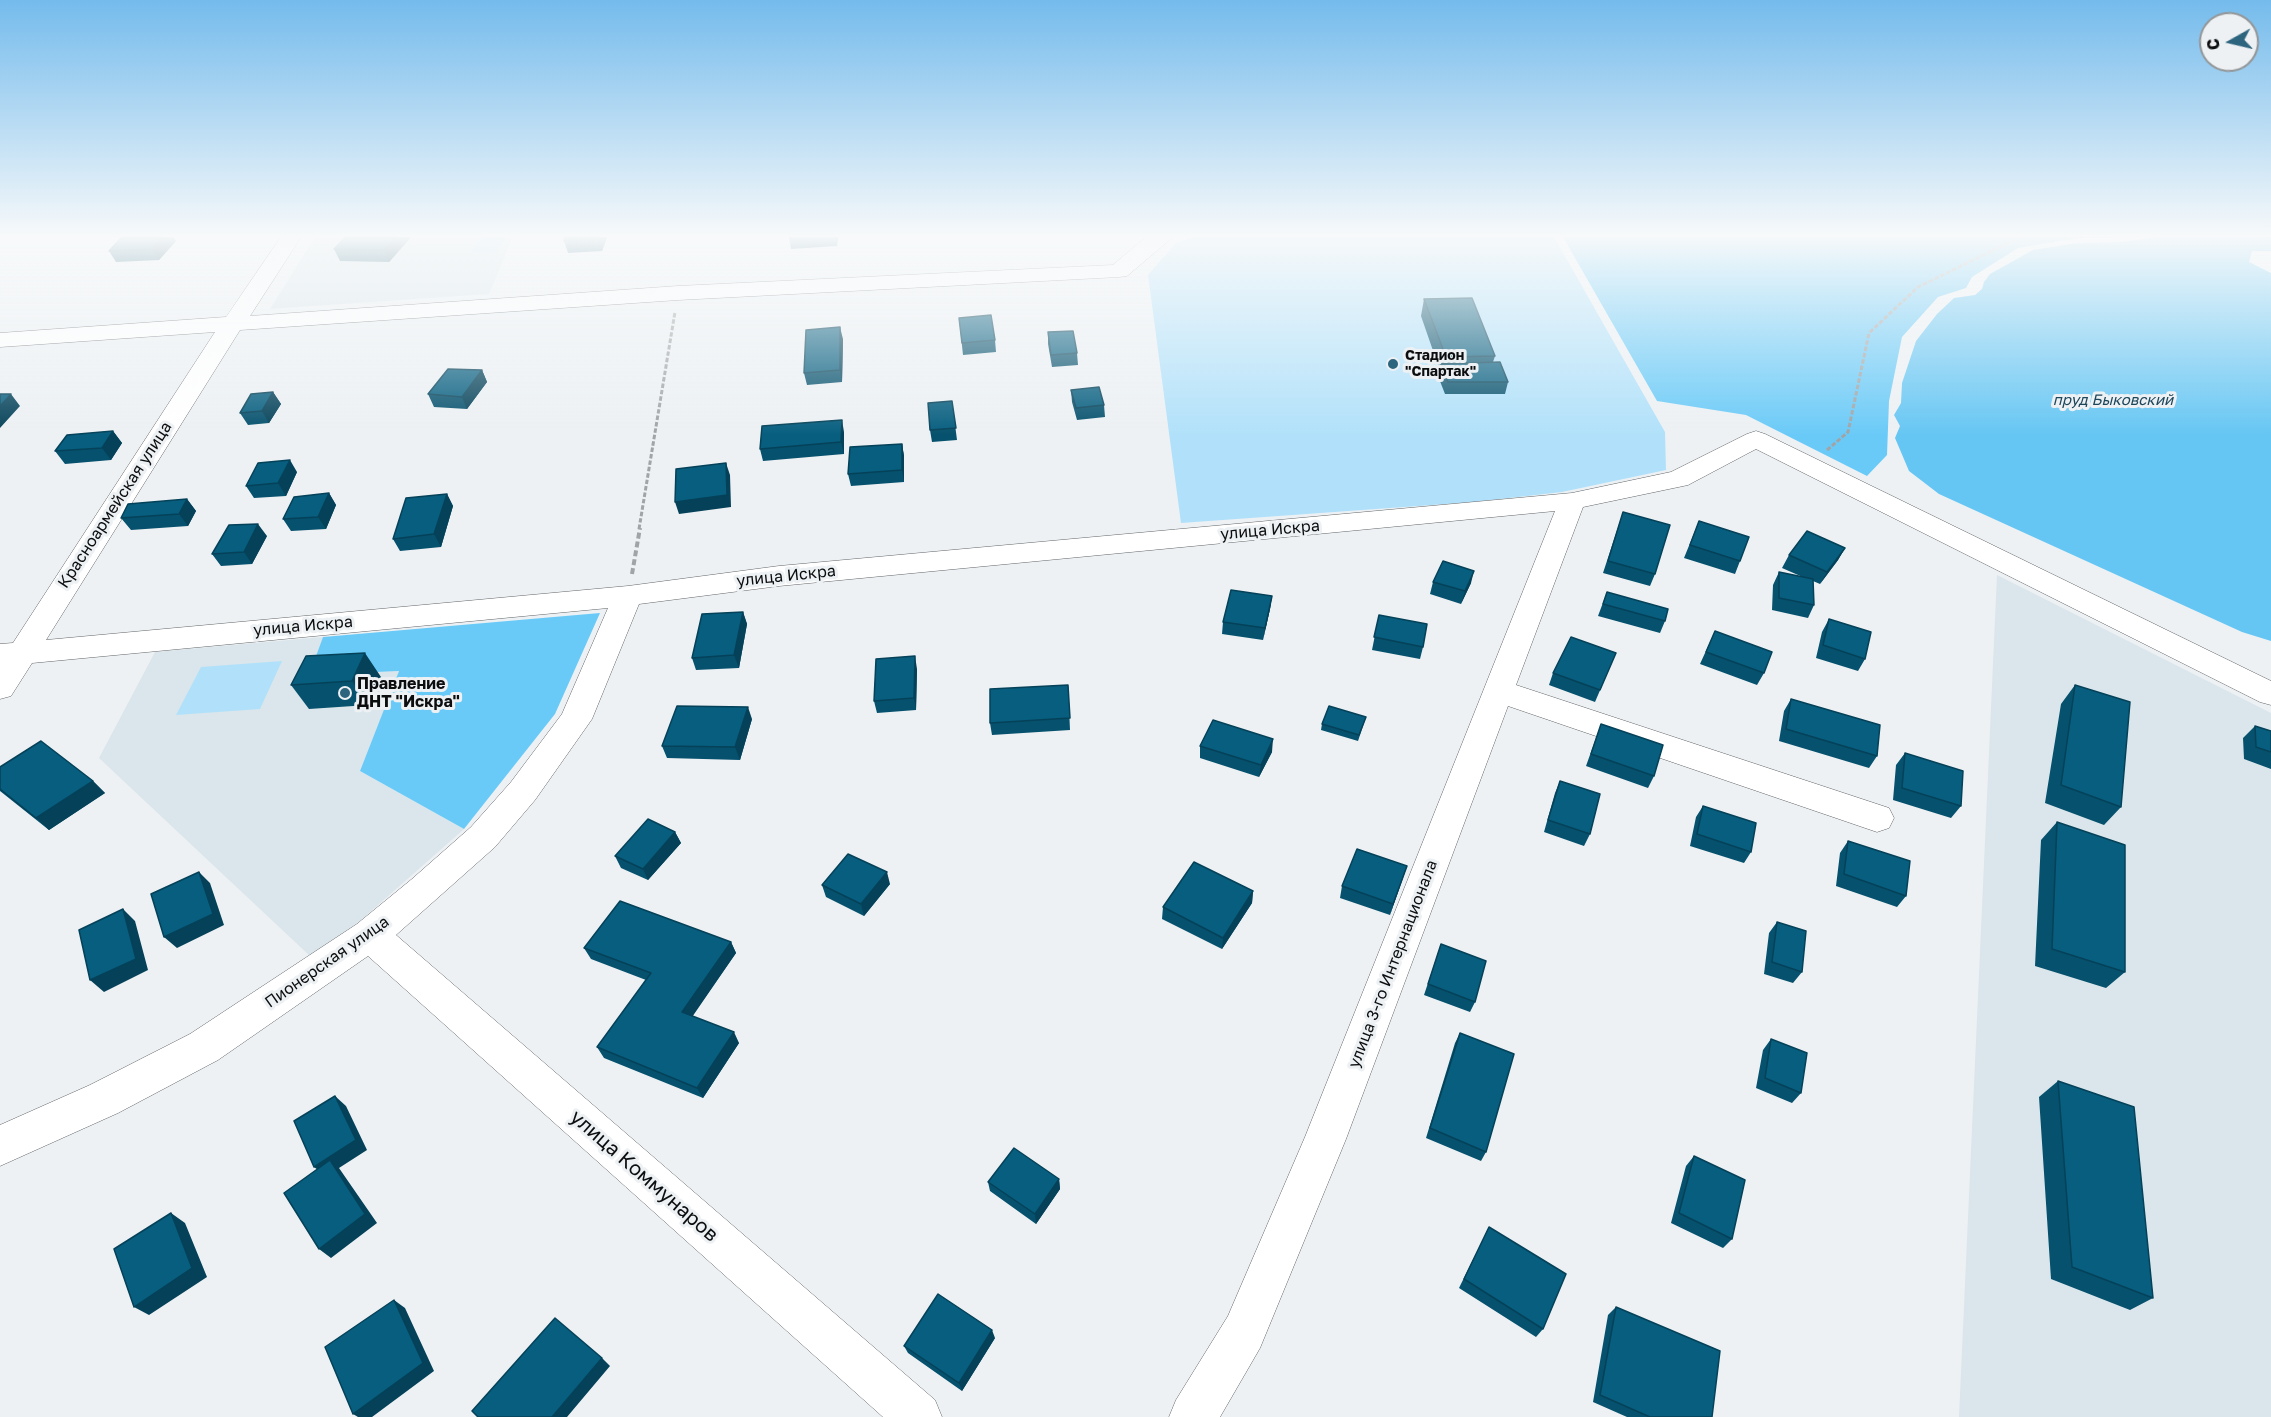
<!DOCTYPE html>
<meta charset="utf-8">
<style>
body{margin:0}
#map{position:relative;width:2271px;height:1417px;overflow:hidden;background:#edf1f4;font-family:"Golos Text",sans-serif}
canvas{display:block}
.north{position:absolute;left:2199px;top:12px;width:60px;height:60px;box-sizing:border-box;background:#edf1f4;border:2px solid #939698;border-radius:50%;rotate:262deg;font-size:16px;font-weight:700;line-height:24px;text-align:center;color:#0c0d0e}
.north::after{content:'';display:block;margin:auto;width:21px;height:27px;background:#2d657f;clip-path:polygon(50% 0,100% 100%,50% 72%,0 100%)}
</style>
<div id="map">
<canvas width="2271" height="1417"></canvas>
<div class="north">С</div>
</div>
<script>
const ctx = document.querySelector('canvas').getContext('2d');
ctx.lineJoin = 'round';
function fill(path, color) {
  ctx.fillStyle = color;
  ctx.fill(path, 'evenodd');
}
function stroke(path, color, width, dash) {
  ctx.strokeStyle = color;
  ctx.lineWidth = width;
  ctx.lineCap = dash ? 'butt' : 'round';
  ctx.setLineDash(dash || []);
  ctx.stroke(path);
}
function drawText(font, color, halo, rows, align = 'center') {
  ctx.font = font + ' "Golos Text",sans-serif';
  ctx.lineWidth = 6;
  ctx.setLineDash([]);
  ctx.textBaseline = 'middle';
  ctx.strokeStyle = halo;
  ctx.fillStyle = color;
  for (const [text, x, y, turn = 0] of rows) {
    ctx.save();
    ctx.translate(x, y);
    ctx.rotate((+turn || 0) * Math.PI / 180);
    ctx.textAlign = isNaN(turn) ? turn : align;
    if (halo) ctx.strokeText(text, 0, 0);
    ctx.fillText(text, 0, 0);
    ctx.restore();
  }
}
const built = new Path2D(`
 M 315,237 L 513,237 L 489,294 L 270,309 Z
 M 1997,575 L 2271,713 L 2271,1417 L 1959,1417 Z
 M 323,637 L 309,675 L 399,671 L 360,771 L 464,829 L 361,920 L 310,956 L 99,758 L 155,652 Z`);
const green = new Path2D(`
 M 483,237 L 507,237 L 495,253 L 471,252 Z
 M 1192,237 L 1554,237 L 1665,432 L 1666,470 L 1562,492 L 1474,502 L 1181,523 L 1148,275 L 1176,243 Z
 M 282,661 L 260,709 L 176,715 L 201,667 Z`);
const forest = new Path2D(`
 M 1563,237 L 2122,237 L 2078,238 L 2018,248 L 1972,277 L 1966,288 L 1938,297 L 1902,337 L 1889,401 L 1887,455 L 1867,476 L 1746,415 L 1657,401 Z
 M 600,613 L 555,714 L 464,829 L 360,771 L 399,671 L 309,675 L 323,637 Z`);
const water = new Path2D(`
 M 2159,237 L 2271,237 L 2271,251 L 2252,251 L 2249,262 L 2271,273 L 2271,641 L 2242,632 L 1939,494 L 1909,471 L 1895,438 L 1900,426 L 1894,415 L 1901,403 L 1902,383 L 1916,341 L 1937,314 L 1954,298 L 1975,295 L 1982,289 L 1984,282 L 1990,274 L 2033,250 L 2077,243 L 2122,242 Z`);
const pathFar1 = new Path2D(`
 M 1827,450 L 1848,432 L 1869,333 L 1918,287 L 2020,237
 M 639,529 L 675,312`);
const path = new Path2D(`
 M 632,574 L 640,528`);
const minor = new Path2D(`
 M 281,237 L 301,237 L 250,316 L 678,286 L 1113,265 L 1146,237 L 1173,237 L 1127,276 L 1119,277 L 678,300 L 240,330 L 46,640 L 628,586 L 779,566 L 1572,493 L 1671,472 L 1747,434 L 1756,431 L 1765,434 L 2271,681 L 2271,705 L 2260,702 L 1756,449 L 1688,485 L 1583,507 L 1516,685 L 1889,808 L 1894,818 L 1889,828 L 1877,832 L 1508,706 L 1346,1139 L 1260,1348 L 1220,1417 L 1169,1417 L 1176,1400 L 1228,1316 L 1305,1137 L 1555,511 L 779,586 L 639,604 L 592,719 L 535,800 L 495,847 L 396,935 L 935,1400 L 942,1417 L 883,1417 L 368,956 L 218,1060 L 118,1113 L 0,1166 L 0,1125 L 90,1085 L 190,1034 L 357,924 L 412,879 L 471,827 L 511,782 L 562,714 L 608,608 L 32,663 L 11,696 L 0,699 L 0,644 L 13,643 L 215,332 L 0,347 L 0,333 L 226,317 Z`);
const wall = new Path2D(`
 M 122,237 L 173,237 L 176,241 L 159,260 L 116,262 L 109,251 Z
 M 411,237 L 389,262 L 340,261 L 334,249 Z
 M 607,237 L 602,251 L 568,253 L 564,241 Z
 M 789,237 L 838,237 L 837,246 L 791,249 Z
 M 1424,299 L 1495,356 L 1493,362 L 1508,382 L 1505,394 L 1445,394 L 1438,376 L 1439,368 L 1421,316 Z
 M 959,318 L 995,340 L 996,352 L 963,355 Z
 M 1048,332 L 1077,353 L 1078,365 L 1052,367 L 1048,344 Z
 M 843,339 L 842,382 L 807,385 L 804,373 Z
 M 482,370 L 487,382 L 467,409 L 434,407 L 428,394 Z
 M 1071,390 L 1104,405 L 1105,417 L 1077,420 L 1072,402 Z
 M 273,392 L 281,404 L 269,423 L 248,425 L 240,413 Z
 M 952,401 L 957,440 L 932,442 L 930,430 Z
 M 113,431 L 122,443 L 111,460 L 65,464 L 55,451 Z
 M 844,432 L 844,454 L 763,461 L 760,449 Z
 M 902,444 L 904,456 L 904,482 L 851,486 L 848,474 Z
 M 297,472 L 286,496 L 254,498 L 246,486 Z
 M 329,493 L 336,505 L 326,529 L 291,531 L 283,519 Z
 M 447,494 L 453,506 L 441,547 L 400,551 L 393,539 Z
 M 187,499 L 196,511 L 188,526 L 131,530 L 121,518 Z
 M 1623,512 L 1655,574 L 1650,586 L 1603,573 Z
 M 1699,521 L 1740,561 L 1735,574 L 1684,558 Z
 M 267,536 L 252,564 L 221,566 L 212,554 Z
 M 1845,548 L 1838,560 L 1820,584 L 1813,581 L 1814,605 L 1808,618 L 1772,610 L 1773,585 L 1779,572 L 1805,578 L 1782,568 L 1789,555 Z
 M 1433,582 L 1471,583 L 1461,604 L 1430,594 Z
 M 1607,592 L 1665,621 L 1660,633 L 1598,616 Z
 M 1272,596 L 1270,609 L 1263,640 L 1222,634 L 1223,622 Z
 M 743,612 L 747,624 L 739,668 L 696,670 L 692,658 Z
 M 1379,615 L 1423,647 L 1420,659 L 1372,650 Z
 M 1829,619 L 1865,659 L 1858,671 L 1816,658 L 1822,632 Z
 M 1715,631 L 1764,673 L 1757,685 L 1700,664 Z
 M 1616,653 L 1595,702 L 1549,685 L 1553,673 Z
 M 917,669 L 916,710 L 877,713 L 874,701 Z
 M 381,677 L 368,705 L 309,709 L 291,685 Z
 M 1068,685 L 1070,730 L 992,735 L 990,723 Z
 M 2075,685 L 2121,807 L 2104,825 L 2045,803 L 2061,704 Z
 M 1791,699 L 1877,756 L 1869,768 L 1779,741 L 1784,711 Z
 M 1366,717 L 1358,741 L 1321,730 L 1322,724 Z
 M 752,719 L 740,760 L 667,758 L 662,746 Z
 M 1601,724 L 1654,776 L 1648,788 L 1586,766 Z
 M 2255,726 L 2271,731 L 2271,769 L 2244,759 L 2243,738 Z
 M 1200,746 L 1272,752 L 1259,777 L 1200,758 Z
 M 1905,753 L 1961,806 L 1951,818 L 1893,800 L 1896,765 Z
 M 0,767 L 93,781 L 105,793 L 49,830 L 0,791 Z
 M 1560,781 L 1590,834 L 1584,846 L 1544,832 L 1555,793 Z
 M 1703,806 L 1751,852 L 1744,863 L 1690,846 L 1696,817 Z
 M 2057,822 L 2125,972 L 2106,988 L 2035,966 L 2041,840 Z
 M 675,832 L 681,843 L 648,880 L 621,868 L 615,856 Z
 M 1848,841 L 1906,896 L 1897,907 L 1836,886 L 1840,853 Z
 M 1407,866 L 1390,915 L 1340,898 L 1342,886 Z
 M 890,884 L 864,916 L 826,897 L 822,885 Z
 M 1253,891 L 1252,903 L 1222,949 L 1162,919 L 1163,907 Z
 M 1777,922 L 1802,972 L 1793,983 L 1764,974 L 1769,933 Z
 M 731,942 L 736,953 L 692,1016 L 739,1043 L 703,1098 L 604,1058 L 597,1047 L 646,980 L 591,959 L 584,948 Z
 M 1441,944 L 1475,1002 L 1470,1012 L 1424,995 Z
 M 1460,1033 L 1486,1152 L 1481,1161 L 1426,1138 L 1455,1043 Z
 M 1771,1039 L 1801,1093 L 1792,1103 L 1756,1088 L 1763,1050 Z
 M 2058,1081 L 2153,1298 L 2130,1310 L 2051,1279 L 2039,1097 Z
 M 1694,1156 L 1732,1239 L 1723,1248 L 1671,1223 L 1686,1166 Z
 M 1059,1179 L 1060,1189 L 1036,1224 L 990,1191 L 988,1182 Z
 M 1489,1227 L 1543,1329 L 1536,1337 L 1459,1288 Z
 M 1616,1307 L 1712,1417 L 1627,1417 L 1593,1402 L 1608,1315 Z
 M 995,1338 L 962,1391 L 908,1353 L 904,1346 Z`);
const shadedWall = new Path2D(`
 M 162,237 L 173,237 L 176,241 L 159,260 L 152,249 Z
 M 396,237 L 411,237 L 389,262 L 384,250 Z
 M 599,237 L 607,237 L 602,251 L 598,239 Z
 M 835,237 L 838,237 L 837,246 Z
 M 840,327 L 843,339 L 842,382 L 840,370 Z
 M 482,370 L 487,382 L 467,409 L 462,397 Z
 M 273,392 L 281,404 L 269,423 L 262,411 Z
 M 11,394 L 20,406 L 0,428 L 0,406 Z
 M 842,420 L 844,432 L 844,454 L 841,442 Z
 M 113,431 L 122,443 L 111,460 L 102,448 Z
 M 902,444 L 904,456 L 904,482 L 902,470 Z
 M 290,460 L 297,472 L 286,496 L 278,483 Z
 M 726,463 L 730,475 L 731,507 L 679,514 L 675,502 Z
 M 329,493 L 336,505 L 326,529 L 318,517 Z
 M 447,494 L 453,506 L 441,547 L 434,534 Z
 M 187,499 L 196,511 L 188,526 L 179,514 Z
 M 258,524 L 267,536 L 252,564 L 244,552 Z
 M 1845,548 L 1838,560 L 1820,584 L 1827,572 Z
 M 1474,571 L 1471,583 L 1461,604 L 1465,591 Z
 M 1272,596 L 1270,609 L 1263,640 L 1265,628 Z
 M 743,612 L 747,624 L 739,668 L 734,655 Z
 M 365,653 L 381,677 L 368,705 L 352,681 Z
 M 915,656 L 917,669 L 916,710 L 914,698 Z
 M 748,707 L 752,719 L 740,760 L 735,747 Z
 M 1273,739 L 1272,752 L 1259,777 L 1261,765 Z
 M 93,781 L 105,793 L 49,830 L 36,818 Z
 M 675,832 L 681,843 L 648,880 L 643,869 Z
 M 1407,866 L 1403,878 L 1390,915 L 1393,904 Z
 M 199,872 L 210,883 L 224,925 L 177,948 L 164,937 Z
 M 887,872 L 890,884 L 864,916 L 861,904 Z
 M 1253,891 L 1252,903 L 1222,949 L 1223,938 Z
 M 123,909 L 135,921 L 148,970 L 104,992 L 90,980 Z
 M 731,942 L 736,953 L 688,1023 L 682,1012 Z
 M 734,1032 L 739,1043 L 703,1098 L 697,1088 Z
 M 335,1096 L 346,1106 L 367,1150 L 339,1168 L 377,1223 L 331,1258 L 319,1249 L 326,1176 L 314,1167 Z
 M 1059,1179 L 1060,1189 L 1036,1224 L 1035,1214 Z
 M 171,1213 L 185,1223 L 207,1277 L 149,1315 L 134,1307 Z
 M 394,1300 L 405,1308 L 434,1371 L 372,1417 L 358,1417 L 353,1414 Z
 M 992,1330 L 995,1338 L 962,1391 L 959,1383 Z
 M 602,1358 L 610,1366 L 567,1417 L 552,1417 Z`);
const building = new Path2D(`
 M 122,237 L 162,237 L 152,249 L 109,251 Z
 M 346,237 L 396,237 L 384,250 L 334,249 Z
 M 565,237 L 599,237 L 598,239 L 564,241 Z
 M 1472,298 L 1495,356 L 1446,357 L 1424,299 Z
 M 991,315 L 995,340 L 962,343 L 959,318 Z
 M 840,327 L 840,370 L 804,373 L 806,330 Z
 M 1073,331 L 1077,353 L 1051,355 L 1048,332 Z
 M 1500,362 L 1508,382 L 1448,382 L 1440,364 Z
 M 448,369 L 482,370 L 462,397 L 428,394 Z
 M 1099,387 L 1104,405 L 1076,408 L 1071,390 Z
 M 273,392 L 262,411 L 240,413 L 251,394 Z
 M 0,394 L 11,394 L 0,406 Z
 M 952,401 L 956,428 L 930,430 L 928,403 Z
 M 842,420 L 841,442 L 760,449 L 762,426 Z
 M 113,431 L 102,448 L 55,451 L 67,435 Z
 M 902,444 L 902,470 L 848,474 L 850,447 Z
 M 290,460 L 278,483 L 246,486 L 258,463 Z
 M 726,463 L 727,495 L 675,502 L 676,469 Z
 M 329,493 L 318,517 L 283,519 L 294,497 Z
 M 447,494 L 434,534 L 393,539 L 406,498 Z
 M 187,499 L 179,514 L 121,518 L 128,504 Z
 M 1623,512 L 1670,525 L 1655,574 L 1608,561 Z
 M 1699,521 L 1749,537 L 1740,561 L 1690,545 Z
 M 258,524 L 244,552 L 212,554 L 229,525 Z
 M 1807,531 L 1845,548 L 1827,572 L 1789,555 Z
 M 1443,561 L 1474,571 L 1465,591 L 1433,582 Z
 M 1779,572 L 1813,579 L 1814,605 L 1779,598 Z
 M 1231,590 L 1272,596 L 1265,628 L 1223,622 Z
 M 1607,592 L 1668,609 L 1665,621 L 1603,604 Z
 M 743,612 L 734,655 L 692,658 L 702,614 Z
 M 1379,615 L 1427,624 L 1423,647 L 1374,637 Z
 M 1829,619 L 1871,632 L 1865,659 L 1823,645 Z
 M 1715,631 L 1772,652 L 1764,673 L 1706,652 Z
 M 1571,637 L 1616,653 L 1600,690 L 1553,673 Z
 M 365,653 L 352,681 L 291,685 L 306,656 Z
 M 915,656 L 914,698 L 874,701 L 876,659 Z
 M 1068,685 L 1070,718 L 990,723 L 990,689 Z
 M 2075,685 L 2130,702 L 2121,807 L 2061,785 Z
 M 1791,699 L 1880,725 L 1877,756 L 1786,729 Z
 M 677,706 L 748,707 L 735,747 L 662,746 Z
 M 1329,706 L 1366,717 L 1359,735 L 1322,724 Z
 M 1213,720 L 1273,739 L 1261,765 L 1200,746 Z
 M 1601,724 L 1663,745 L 1654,776 L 1591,754 Z
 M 2255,726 L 2271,731 L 2271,752 L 2256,747 Z
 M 41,741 L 93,781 L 36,818 L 0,789 L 0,767 Z
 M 1905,753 L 1963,771 L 1961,806 L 1902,788 Z
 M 1560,781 L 1600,794 L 1590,834 L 1548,820 Z
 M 1703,806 L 1756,823 L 1751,852 L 1697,834 Z
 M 648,819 L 675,832 L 643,869 L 615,856 Z
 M 2057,822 L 2125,845 L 2125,972 L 2052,949 Z
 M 1848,841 L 1910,861 L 1906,896 L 1844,874 Z
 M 1357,849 L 1407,866 L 1393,904 L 1342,886 Z
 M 848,854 L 887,872 L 861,904 L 822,885 Z
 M 1194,862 L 1253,891 L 1223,938 L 1163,907 Z
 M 199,872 L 213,914 L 164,937 L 151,894 Z
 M 620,901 L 731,942 L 682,1012 L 734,1032 L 697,1088 L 597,1047 L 651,973 L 584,948 Z
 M 123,909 L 136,959 L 90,980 L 79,930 Z
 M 1777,922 L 1806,931 L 1802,972 L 1772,962 Z
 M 1441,944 L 1486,961 L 1475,1002 L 1428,984 Z
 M 1460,1033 L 1514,1054 L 1486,1152 L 1430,1128 Z
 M 1771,1039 L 1807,1053 L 1801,1093 L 1765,1078 Z
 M 2058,1081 L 2134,1107 L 2153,1298 L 2072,1267 Z
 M 335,1096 L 356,1140 L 314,1167 L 294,1121 Z
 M 1014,1148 L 1059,1179 L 1035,1214 L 988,1182 Z
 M 1694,1156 L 1745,1180 L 1732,1239 L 1679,1213 Z
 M 330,1160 L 365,1214 L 319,1249 L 284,1193 Z
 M 171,1213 L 192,1268 L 134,1307 L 114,1249 Z
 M 1489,1227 L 1566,1274 L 1543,1329 L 1464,1279 Z
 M 938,1294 L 992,1330 L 959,1383 L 904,1346 Z
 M 394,1300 L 423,1363 L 353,1414 L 325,1347 Z
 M 1616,1307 L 1720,1351 L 1712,1417 L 1650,1417 L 1600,1395 Z
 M 555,1318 L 602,1358 L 552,1417 L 478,1417 L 472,1411 Z`);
const markers = [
 [1393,364,6,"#2d657f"],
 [345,693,6,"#2d657f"]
];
const farPoinames = [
 ["Стадион",1405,356],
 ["\"Спартак\"",1405,372]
];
const farWaternames = [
 ["пруд Быковский",2113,400]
];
const streetNames = [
 ["Красноармейская улица",115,505,-57],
 ["улица Искра",1270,530,-5],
 ["улица Искра",786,576,-6],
 ["улица Искра",303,626,-5],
 ["Пионерская улица",327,962,-35],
 ["улица 3-го Интернационала",1393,964,-69]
];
const poiNames = [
 ["Правление",357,684],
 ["ДНТ \"Искра\"",357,702]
];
const nearStreetnames = [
 ["улица Коммунаров",644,1176,41]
];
fill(built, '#dae6eb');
fill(green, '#b1e1fa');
fill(forest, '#6acaf7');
fill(water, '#66c6f3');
stroke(minor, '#636668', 1);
stroke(pathFar1, '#a1a4a6', 3, [4.5, 2]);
stroke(path, '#a1a4a6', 4, [6, 3]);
fill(minor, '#fff');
fill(wall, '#06516d');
fill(shadedWall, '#054259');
fill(building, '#075e7f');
stroke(building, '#054259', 1.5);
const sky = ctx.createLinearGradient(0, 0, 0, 435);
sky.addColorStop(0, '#74bbec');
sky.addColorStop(0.54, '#f7f9fa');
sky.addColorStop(1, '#f7f9fa00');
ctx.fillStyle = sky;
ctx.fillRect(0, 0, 2271, 435);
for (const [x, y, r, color] of markers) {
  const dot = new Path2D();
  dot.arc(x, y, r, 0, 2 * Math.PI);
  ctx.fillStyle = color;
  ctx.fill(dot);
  stroke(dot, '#edf1f4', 2);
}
drawText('bold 14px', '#0c0d0e', '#edf1f4', farPoinames, 'left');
drawText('italic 15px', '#1d465a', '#edf1f4', farWaternames);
drawText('16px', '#0c0d0e', '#edf1f4', streetNames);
drawText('bold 16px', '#0c0d0e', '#edf1f4', poiNames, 'left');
drawText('20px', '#0c0d0e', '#edf1f4', nearStreetnames);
</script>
